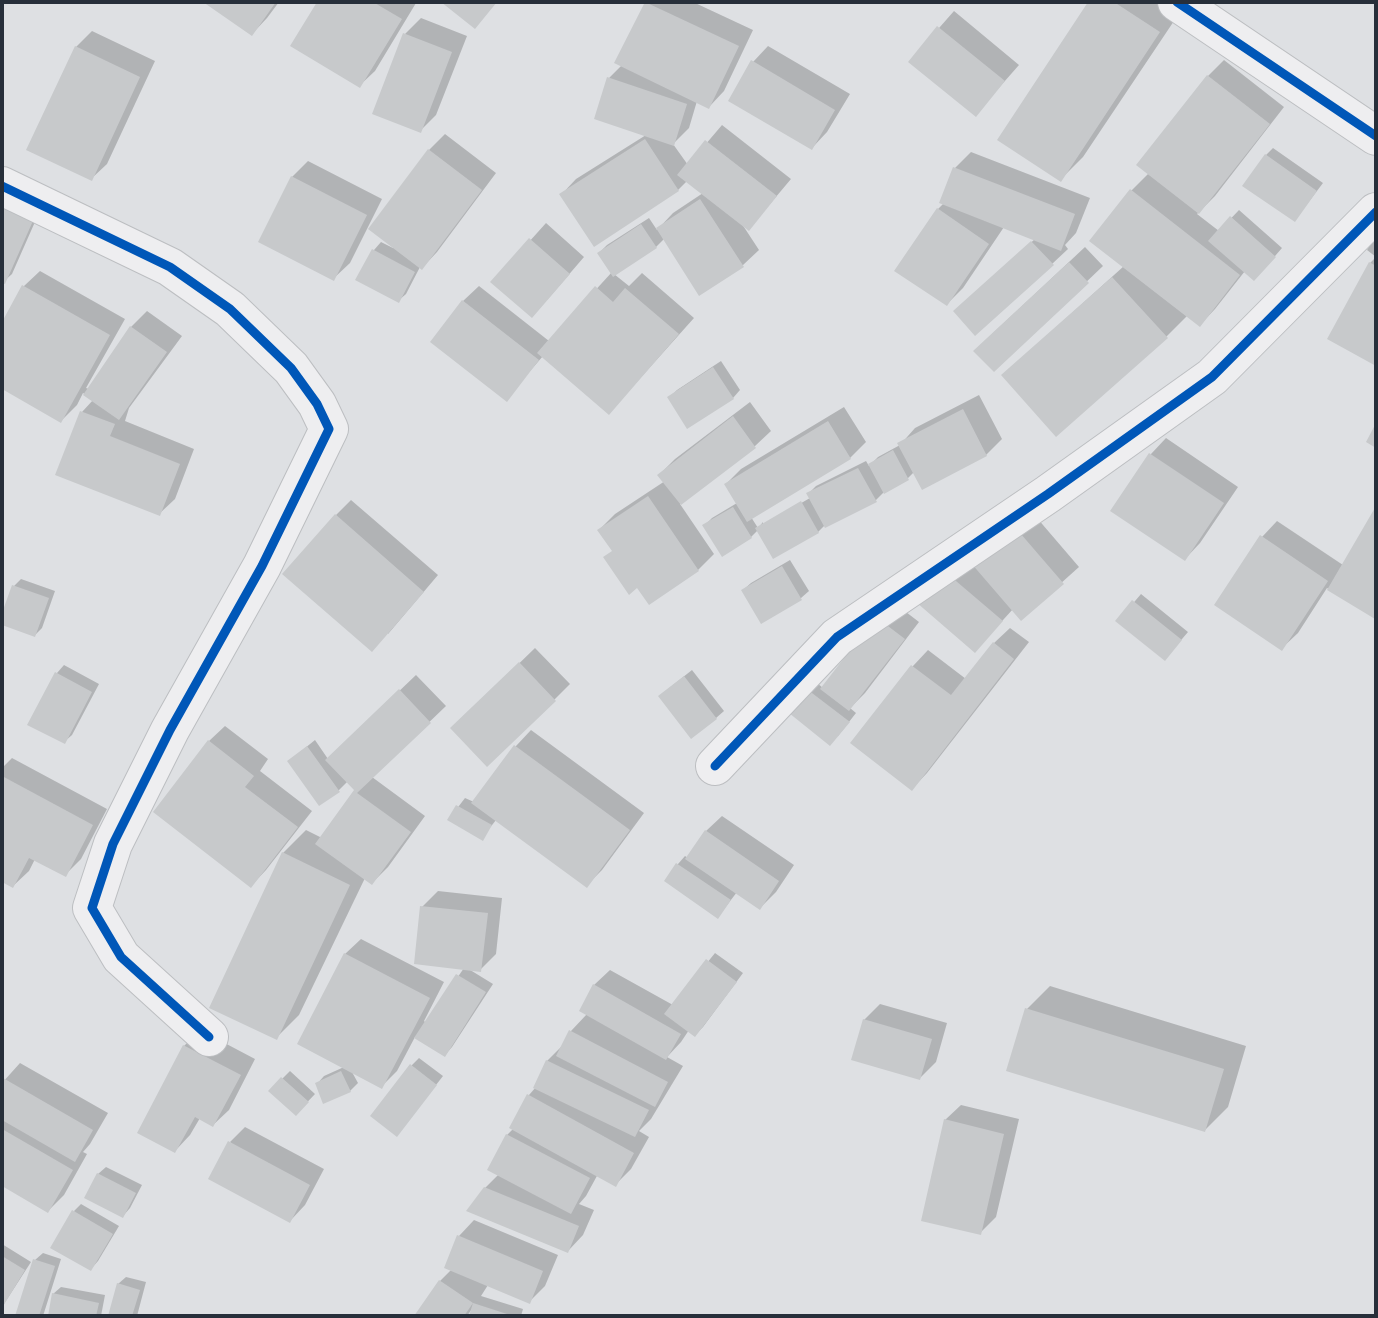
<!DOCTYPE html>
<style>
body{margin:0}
#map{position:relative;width:1378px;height:1318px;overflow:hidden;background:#dee0e3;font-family:"Varela Round",sans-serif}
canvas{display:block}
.frame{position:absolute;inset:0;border:4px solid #272f3a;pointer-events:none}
</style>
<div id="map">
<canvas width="1378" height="1318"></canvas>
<div class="frame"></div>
</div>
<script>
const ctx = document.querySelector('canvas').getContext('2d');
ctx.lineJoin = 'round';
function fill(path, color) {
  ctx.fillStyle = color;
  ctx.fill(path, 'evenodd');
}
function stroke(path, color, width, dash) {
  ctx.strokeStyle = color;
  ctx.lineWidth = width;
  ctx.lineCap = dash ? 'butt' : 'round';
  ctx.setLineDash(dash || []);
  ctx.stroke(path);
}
const shadow = new Path2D(`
 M 206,2 L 279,2 L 267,18 L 252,34 Z
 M 319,2 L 414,2 L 416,3 L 375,71 L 359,86 L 292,45 Z
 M 646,2 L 693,2 L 753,30 L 724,91 L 709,107 L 697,101 L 689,128 L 673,144 L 688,165 L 722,125 L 791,179 L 749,229 L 742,224 L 759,250 L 743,265 L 700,293 L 664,239 L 656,247 L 614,274 L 629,286 L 642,273 L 694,318 L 609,413 L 543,356 L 506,399 L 463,301 L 479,286 L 549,341 L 612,272 L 599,253 L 607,245 L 649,218 L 657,230 L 673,213 L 703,193 L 687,181 L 678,190 L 561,195 L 576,179 L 646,135 L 609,78 L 622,65 L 617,62 Z
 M 1091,2 L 1171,2 L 1182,9 L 1083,157 L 1060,180 L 999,139 Z
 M 954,11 L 1019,65 L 975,115 L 910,61 Z
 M 421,18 L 467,36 L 436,115 L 420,131 L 374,113 L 405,34 Z
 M 92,31 L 155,61 L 107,164 L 91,179 L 76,47 Z
 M 768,46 L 850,94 L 827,132 L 812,148 L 753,62 Z
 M 1224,60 L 1284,107 L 1215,196 L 1197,214 L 1219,231 L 1239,210 L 1282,248 L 1262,271 L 1245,271 L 1215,309 L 1200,325 L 1188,315 L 1166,337 L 1003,375 L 1124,266 L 1131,191 L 1149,173 L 1138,165 L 1208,76 Z
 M 445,134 L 496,173 L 437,252 L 422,268 L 420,267 L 406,294 L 398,301 L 357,279 L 374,250 L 381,242 L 393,248 L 394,247 L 370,229 L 429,150 Z
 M 1273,148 L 1323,183 L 1295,220 L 1266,155 Z
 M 971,152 L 1090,198 L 1076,233 L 1065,245 L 1068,249 L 1052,264 L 971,296 L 1035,239 L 1004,227 L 963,288 L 947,304 L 938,209 L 944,203 L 942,202 L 955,168 Z
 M 308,161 L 382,199 L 350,263 L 334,278 L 292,177 Z
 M 2,203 L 42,206 L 12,274 L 2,283 Z
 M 546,223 L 584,257 L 547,300 L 493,282 Z
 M 1376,236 L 1376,257 L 1367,250 Z
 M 1085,247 L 1103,266 L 994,370 L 991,335 Z
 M 1376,257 L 1376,364 L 1329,338 L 1370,263 Z
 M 40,271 L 125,319 L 86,388 L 89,389 L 131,327 L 147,311 L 182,336 L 129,408 L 125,421 L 194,449 L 175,499 L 159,514 L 82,412 L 93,400 L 83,393 L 77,405 L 61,421 L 2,387 L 2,326 L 24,286 Z
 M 721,361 L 740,390 L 733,398 L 669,398 L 677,390 Z
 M 979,395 L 1002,439 L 986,455 L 923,487 L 914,472 L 908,478 L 884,492 L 876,500 L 825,525 L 818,532 L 774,556 L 758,530 L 751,537 L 705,525 L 712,518 L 737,503 L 726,484 L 741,469 L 844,407 L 866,442 L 850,458 L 751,517 L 758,528 L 763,522 L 763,525 L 810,498 L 808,494 L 816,486 L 866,461 L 869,466 L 878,457 L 900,445 L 915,428 Z
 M 750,402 L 771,431 L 755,446 L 680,504 L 714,554 L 698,570 L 650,603 L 599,530 L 615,514 L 665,481 L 659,475 L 675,459 Z
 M 1166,438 L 1238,487 L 1200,543 L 1185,559 L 1113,510 L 1151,454 Z
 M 351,500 L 438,575 L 388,634 L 336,515 Z
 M 1376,509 L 1376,615 L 1375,617 L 1327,588 L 1298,633 L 1282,648 L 1262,537 L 1277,521 L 1343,565 Z
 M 1031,511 L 1079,567 L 1021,619 L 1013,609 L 975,651 L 911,596 Z
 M 790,560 L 809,591 L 801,598 L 762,622 L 743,590 L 751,583 Z
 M 21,579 L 55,591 L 42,628 L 35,635 L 2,623 L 14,586 Z
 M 1141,594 L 1188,632 L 1165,659 L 1118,621 Z
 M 893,602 L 919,622 L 865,693 L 850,708 L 856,713 L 838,736 L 792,713 L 817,683 L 823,688 Z
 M 1010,628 L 1029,642 L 927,773 L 912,789 L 853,743 L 913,666 L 928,650 L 966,679 L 994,643 Z
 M 535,648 L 570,684 L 554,700 L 468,713 Z
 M 64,665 L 99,684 L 72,735 L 64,742 L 57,673 Z
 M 692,670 L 724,711 L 716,718 L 668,689 Z
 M 416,675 L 446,706 L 372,777 L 425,816 L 388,867 L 372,883 L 365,878 L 299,1015 L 276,1038 L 283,853 L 306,830 L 322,838 L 357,790 L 348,781 L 338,791 L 289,761 L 315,740 L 328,759 Z
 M 225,726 L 268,759 L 260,771 L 312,811 L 266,870 L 251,886 L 209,741 Z
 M 531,730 L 644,813 L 602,870 L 586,886 L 496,820 L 482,838 L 449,819 L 465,798 L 474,802 L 516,746 Z
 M 12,758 L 107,809 L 81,859 L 65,875 L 35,859 L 29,871 L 13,886 L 2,880 L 2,768 Z
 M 722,816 L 794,865 L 776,892 L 760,908 L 737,892 L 718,917 L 666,881 L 678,864 L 685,856 L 688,858 L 706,831 Z
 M 438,891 L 502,898 L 496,954 L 480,970 L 467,968 L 493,984 L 452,1047 L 445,1055 L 415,1037 L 397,1071 L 381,1087 L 352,1072 L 358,1083 L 350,1091 L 317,1084 L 324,1076 L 344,1067 L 345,954 L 361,939 L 444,982 L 424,1021 L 426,1023 L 464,968 L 422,907 Z
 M 715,953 L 743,973 L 703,1027 L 695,1035 L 689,1030 L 681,1042 L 667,1057 L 683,1066 L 651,1119 L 639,1131 L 649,1137 L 631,1169 L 616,1184 L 598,1174 L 586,1196 L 579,1204 L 594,1210 L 583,1235 L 568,1251 L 485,1188 L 499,1174 L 490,1170 L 507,1135 L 514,1128 L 529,1095 L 536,1087 L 547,1061 L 563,1045 L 571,1031 L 587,1014 L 594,985 L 610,970 L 673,1005 Z
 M 1050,986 L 1246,1046 L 1228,1107 L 1205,1130 L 1027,1009 Z
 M 880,1004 L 947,1023 L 936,1062 L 920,1078 L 864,1020 Z
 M 200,1030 L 255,1059 L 229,1110 L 213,1125 L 200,1118 L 190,1135 L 175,1151 L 184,1046 Z
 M 419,1058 L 443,1076 L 397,1135 L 412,1065 Z
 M 20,1063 L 108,1113 L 90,1144 L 83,1152 L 87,1154 L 64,1195 L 48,1211 L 2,1184 L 2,1083 Z
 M 290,1071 L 315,1094 L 296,1114 L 270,1091 Z
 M 961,1105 L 1019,1119 L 996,1217 L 980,1233 L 945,1120 Z
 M 245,1127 L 324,1169 L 305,1205 L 290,1221 L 230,1142 Z
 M 106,1167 L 142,1185 L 130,1208 L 123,1216 L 98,1174 Z
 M 81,1204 L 119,1226 L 98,1261 L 91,1269 L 74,1211 Z
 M 474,1220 L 558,1255 L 545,1286 L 529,1302 L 488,1285 L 481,1296 L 523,1309 L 521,1316 L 471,1316 L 472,1309 L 467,1316 L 416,1316 L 440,1281 L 452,1269 L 459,1236 Z
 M 2,1244 L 31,1262 L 2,1307 Z
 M 43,1253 L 61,1259 L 43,1316 L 17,1316 L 35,1260 Z
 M 126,1277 L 146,1282 L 137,1316 L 110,1316 L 118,1284 Z
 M 61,1287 L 105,1295 L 101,1316 L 49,1316 L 53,1294 Z`);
const building = new Path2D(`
 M 203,2 L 276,2 L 252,36 Z
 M 317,2 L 373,2 L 402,19 L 360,88 L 290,46 Z
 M 441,2 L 497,2 L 475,29 Z
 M 645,2 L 739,46 L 709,109 L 614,63 Z
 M 1088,2 L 1114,2 L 1160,32 L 1061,182 L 997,140 Z
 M 937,26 L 1005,81 L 976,117 L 908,62 Z
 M 403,33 L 452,52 L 421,133 L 372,114 Z
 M 75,46 L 140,77 L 92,181 L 26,150 Z
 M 751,60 L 835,110 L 812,150 L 728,101 Z
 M 1207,75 L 1270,124 L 1199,214 L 1136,165 Z
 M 607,77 L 687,104 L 674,146 L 594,119 Z
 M 645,139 L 679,191 L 594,247 L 559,194 Z
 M 705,140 L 777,196 L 749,231 L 677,175 Z
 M 428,149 L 482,190 L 422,270 L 368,229 Z
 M 1265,154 L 1317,191 L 1295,222 L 1242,186 Z
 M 953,167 L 1075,214 L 1061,251 L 939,203 Z
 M 291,176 L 367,215 L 334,281 L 258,242 Z
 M 1130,189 L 1240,275 L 1200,327 L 1089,241 Z
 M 2,198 L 36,214 L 5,284 L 2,283 Z
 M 700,199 L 744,267 L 699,296 L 656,228 Z
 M 937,208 L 989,244 L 947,306 L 894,271 Z
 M 1230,216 L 1276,257 L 1254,281 L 1208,241 Z
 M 641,224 L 657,248 L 613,277 L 597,253 Z
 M 529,238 L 570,274 L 532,318 L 490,282 Z
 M 1031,241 L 1054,265 L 975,336 L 953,311 Z
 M 372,249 L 415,272 L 399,303 L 355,280 Z
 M 1069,262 L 1089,283 L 994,372 L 973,351 Z
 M 1369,262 L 1376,266 L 1376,366 L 1327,339 Z
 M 1112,277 L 1168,338 L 1056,437 L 1001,375 Z
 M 22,285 L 110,335 L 61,423 L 2,389 L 2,322 Z
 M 595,286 L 613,302 L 625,288 L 679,334 L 609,415 L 537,353 Z
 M 462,300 L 539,360 L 507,402 L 430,342 Z
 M 130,326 L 167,352 L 119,420 L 83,395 Z
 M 713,367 L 734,399 L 687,429 L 667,397 Z
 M 963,409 L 987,456 L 922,490 L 897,443 Z
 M 80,411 L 115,424 L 110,436 L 180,464 L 160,516 L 55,475 Z
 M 733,416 L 756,448 L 681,505 L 657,475 Z
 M 828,421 L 851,459 L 747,522 L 724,484 Z
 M 1376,423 L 1376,448 L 1366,442 Z
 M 893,450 L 909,480 L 884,494 L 868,464 Z
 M 1149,453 L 1224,503 L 1185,561 L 1110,511 Z
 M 858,468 L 877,502 L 825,528 L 806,493 Z
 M 648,496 L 699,571 L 649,605 L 637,588 L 629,595 L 603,557 L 612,551 L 597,530 Z
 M 801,501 L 819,533 L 773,559 L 755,528 Z
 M 1376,506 L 1376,616 L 1375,619 L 1327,590 Z
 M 733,507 L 752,538 L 722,557 L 702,525 Z
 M 335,514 L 424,592 L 372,652 L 282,574 Z
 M 1014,526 L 1064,584 L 1021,621 L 971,563 Z
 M 1260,535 L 1328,581 L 1282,651 L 1214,605 Z
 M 936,564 L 1003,621 L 975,653 L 909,596 Z
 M 782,566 L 802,600 L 761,624 L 741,590 Z
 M 12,585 L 49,598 L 35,637 L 2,625 L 2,613 Z
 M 1132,600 L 1182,640 L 1165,661 L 1115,621 Z
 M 876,617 L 905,639 L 849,711 L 820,689 Z
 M 993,642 L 1014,659 L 912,791 L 850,743 L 911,665 L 951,695 Z
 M 519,662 L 556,701 L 487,767 L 450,728 Z
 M 55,672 L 92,692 L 65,744 L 27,725 Z
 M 684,676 L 717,719 L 691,739 L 658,696 Z
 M 399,689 L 431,723 L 357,793 L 411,832 L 372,885 L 315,844 L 354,790 L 325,760 Z
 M 808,690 L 850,722 L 830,746 L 789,713 Z
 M 208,740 L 254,776 L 245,787 L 298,827 L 251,888 L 153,812 Z
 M 514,745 L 630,830 L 587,888 L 471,803 Z
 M 307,746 L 340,792 L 319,806 L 287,761 Z
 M 2,776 L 93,825 L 66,877 L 29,858 L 13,888 L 2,882 Z
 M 456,805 L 492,825 L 483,841 L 447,820 Z
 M 705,830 L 779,881 L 760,910 L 685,859 Z
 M 282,852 L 350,885 L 277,1040 L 209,1008 Z
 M 676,863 L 731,900 L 718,919 L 664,881 Z
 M 420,906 L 488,913 L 481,972 L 414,964 Z
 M 344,953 L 430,998 L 382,1089 L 297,1044 Z
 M 706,959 L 737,982 L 695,1037 L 664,1014 Z
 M 456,974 L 486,992 L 445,1057 L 414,1038 Z
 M 593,984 L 681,1034 L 666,1060 L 579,1011 Z
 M 1025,1008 L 1224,1069 L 1205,1132 L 1006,1071 Z
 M 863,1019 L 932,1039 L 920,1080 L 851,1060 Z
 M 569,1030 L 668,1082 L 655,1107 L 556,1056 Z
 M 183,1045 L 241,1075 L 213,1127 L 195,1117 L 175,1153 L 137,1133 Z
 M 546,1060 L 649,1110 L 635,1137 L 533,1088 Z
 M 410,1064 L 437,1085 L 397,1137 L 370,1116 Z
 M 341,1071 L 351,1092 L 323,1104 L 315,1083 Z
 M 281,1077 L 309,1102 L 296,1116 L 268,1091 Z
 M 3,1078 L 93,1130 L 75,1162 L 2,1120 Z
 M 527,1094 L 634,1153 L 616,1187 L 509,1128 Z
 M 944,1119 L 1004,1134 L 981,1235 L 921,1221 Z
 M 2,1129 L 73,1170 L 48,1213 L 2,1186 Z
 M 506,1134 L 590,1178 L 571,1214 L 487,1170 Z
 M 228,1141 L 310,1185 L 290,1223 L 208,1179 Z
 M 97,1173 L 136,1193 L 123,1218 L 84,1198 Z
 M 484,1187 L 579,1226 L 568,1253 L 466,1211 Z
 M 72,1210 L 113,1234 L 91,1271 L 50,1248 Z
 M 457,1235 L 543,1271 L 530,1304 L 444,1268 Z
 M 2,1256 L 25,1270 L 2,1308 Z
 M 33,1259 L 55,1266 L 39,1316 L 15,1316 Z
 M 439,1280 L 473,1303 L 513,1316 L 469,1316 L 473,1303 L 464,1316 L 414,1316 Z
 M 117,1283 L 140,1290 L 132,1316 L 108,1316 Z
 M 52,1293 L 99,1303 L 96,1316 L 48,1316 Z`);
const minor = new Path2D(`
 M 1177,2 L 1376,136
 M 2,186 L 170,267 L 230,309 L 291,368 L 317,404 L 329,429 L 262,566 L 170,730 L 113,844 L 92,908 L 121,957 L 209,1037
 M 715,766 L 837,637 L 1048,494 L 1212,377 L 1376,212`);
const cycleway = new Path2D(`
 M 1177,2 L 1376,136
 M 2,186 L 170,267 L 230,309 L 291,368 L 317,404 L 329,429 L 262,566 L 170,730 L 113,844 L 92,908 L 121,957 L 209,1037
 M 715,766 L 837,637 L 1048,494 L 1212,377 L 1376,212`);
fill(shadow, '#0003');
fill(building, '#c7c9cb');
stroke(minor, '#bcbec1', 40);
stroke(minor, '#eeeef0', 38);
stroke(cycleway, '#0057b8', 9);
</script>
